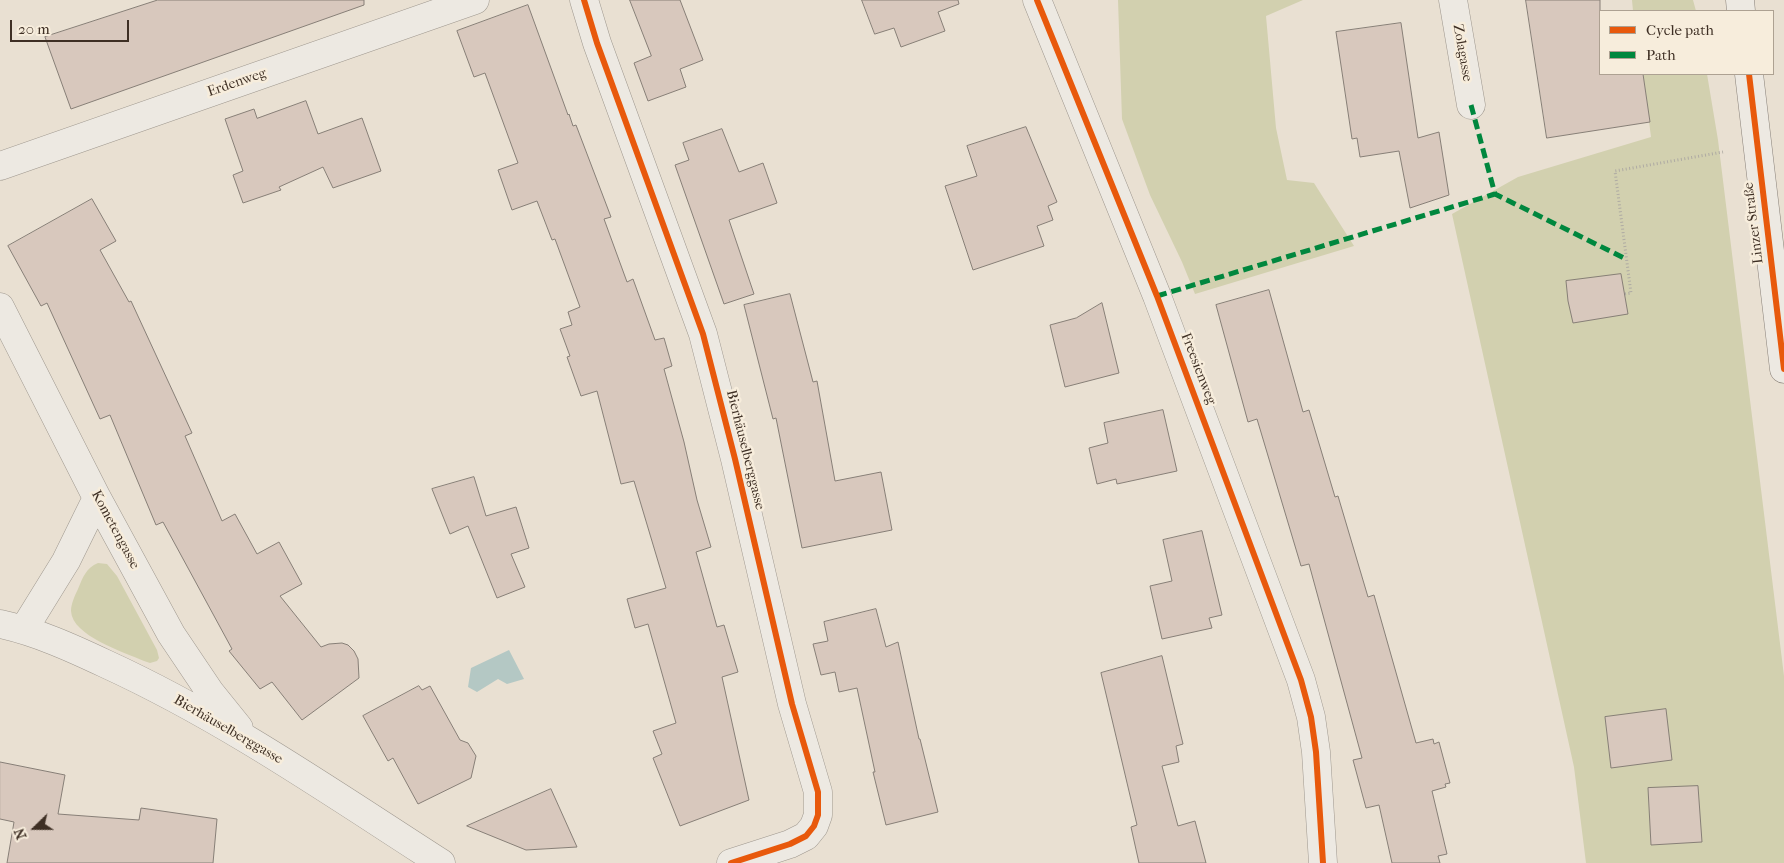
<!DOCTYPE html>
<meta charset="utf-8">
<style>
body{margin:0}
#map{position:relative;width:1784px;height:863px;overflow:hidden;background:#e9e0d2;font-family:"IM FELL French Canon",serif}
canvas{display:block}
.legend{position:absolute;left:1599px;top:10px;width:175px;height:65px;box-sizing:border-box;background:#f7eddc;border:1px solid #ada192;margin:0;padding:6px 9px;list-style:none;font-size:15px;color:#3e2f24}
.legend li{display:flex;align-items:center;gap:10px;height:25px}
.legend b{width:25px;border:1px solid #ada192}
.north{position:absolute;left:10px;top:803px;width:50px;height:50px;-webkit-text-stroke:4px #f7eddc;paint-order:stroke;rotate:248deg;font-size:14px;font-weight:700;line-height:20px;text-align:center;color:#3e2f24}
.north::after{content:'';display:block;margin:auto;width:18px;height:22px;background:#3e2f24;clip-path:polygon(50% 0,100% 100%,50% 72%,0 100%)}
.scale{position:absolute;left:10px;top:20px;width:119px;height:22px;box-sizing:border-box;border:2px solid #3e2f24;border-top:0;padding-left:6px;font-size:15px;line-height:18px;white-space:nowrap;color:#3e2f24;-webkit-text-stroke:4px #f7eddc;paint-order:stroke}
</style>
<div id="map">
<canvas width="1784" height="863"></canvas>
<ul class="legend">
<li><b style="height:6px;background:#e8590c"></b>Cycle path</li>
<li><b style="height:6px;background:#00873e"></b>Path</li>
</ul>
<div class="north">N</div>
<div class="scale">20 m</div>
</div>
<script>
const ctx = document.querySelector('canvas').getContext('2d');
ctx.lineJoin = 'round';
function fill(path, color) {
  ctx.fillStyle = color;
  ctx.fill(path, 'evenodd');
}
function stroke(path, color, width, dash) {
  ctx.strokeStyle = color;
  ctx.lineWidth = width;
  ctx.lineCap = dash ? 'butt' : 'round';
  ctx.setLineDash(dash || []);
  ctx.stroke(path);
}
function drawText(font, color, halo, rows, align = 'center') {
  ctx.font = font + ' "IM FELL French Canon",serif';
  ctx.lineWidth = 5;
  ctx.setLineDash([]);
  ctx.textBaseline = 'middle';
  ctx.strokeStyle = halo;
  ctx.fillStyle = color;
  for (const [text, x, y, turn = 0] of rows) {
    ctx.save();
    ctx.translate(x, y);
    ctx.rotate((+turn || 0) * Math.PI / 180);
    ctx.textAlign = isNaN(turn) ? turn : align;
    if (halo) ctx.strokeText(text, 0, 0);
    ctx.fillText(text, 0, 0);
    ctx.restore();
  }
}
const green = new Path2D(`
 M 1118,0 L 1303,0 L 1266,16 L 1276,128 L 1287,180 L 1314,183 L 1354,246 L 1195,294 L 1182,262 L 1150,195 L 1122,119 Z
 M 1632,0 L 1693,0 L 1696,11 L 1633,11 Z
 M 1643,74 L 1707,74 L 1718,140 L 1784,676 L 1784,863 L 1586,863 L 1574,767 L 1452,214 L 1518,177 L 1651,137 Z
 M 98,563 L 107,564 L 117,576 L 157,650 L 159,658 L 157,661 L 150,663 L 144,661 C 124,652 72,636 71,611 C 71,604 75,595 78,589 C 83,577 86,568 98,563 Z`);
const water = new Path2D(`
 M 509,650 L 524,679 L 507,684 L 498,679 L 477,692 L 468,687 L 471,668 Z`);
const building = new Path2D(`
 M 158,0 L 364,0 L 364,5 L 71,109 L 45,37 Z
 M 630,0 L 680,0 L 703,60 L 680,69 L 686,87 L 648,101 L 634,63 L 651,56 Z
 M 862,0 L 958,0 L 959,4 L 938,12 L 945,31 L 901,47 L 894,28 L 875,34 Z
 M 1526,0 L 1600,0 L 1600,74 L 1643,74 L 1650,122 L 1547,138 Z
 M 528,5 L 568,115 L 569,114 L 573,126 L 576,125 L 611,217 L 604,219 L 627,282 L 633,279 L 655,340 L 664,338 L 672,366 L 664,369 L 684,442 L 697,500 L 711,547 L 696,552 L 717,627 L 724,625 L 738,672 L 722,677 L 749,800 L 680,826 L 653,758 L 662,754 L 653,731 L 676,723 L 648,624 L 635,628 L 627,599 L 666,588 L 634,481 L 621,484 L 597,391 L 581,396 L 567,357 L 570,356 L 560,329 L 572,325 L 568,312 L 580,307 L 555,239 L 552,240 L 537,201 L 512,210 L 498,170 L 518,163 L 485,73 L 474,77 L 457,31 Z
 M 1401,23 L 1418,138 L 1439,132 L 1449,195 L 1410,208 L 1399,151 L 1360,157 L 1357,138 L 1352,139 L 1336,32 Z
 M 306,101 L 318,134 L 362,118 L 381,171 L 333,188 L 323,167 L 279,187 L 281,190 L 243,203 L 233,175 L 243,171 L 225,119 L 254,109 L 257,118 Z
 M 1026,127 L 1057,202 L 1048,206 L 1053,220 L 1037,226 L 1044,246 L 973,270 L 945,186 L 977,176 L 967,146 Z
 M 722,129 L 739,172 L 763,163 L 777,203 L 729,220 L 754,294 L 724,304 L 675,165 L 689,160 L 683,143 Z
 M 92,199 L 116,241 L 100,250 L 129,302 L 131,301 L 192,433 L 185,436 L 222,521 L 235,514 L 257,554 L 279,542 L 302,584 L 280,596 L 321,647 L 329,644 L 342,643 L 348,645 L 354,651 L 358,659 L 359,678 L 302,720 L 272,682 L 260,689 L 229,651 L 232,649 L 163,522 L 156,525 L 110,415 L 100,419 L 47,303 L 41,306 L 8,246 Z
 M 1621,274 L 1628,314 L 1573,323 L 1568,301 L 1566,281 Z
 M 1269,290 L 1303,412 L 1309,410 L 1335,497 L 1338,496 L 1368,597 L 1374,595 L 1416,743 L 1433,739 L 1434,744 L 1439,742 L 1450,783 L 1445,784 L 1446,787 L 1432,791 L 1447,854 L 1438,856 L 1440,863 L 1392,863 L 1379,805 L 1366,808 L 1353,760 L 1362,758 L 1309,564 L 1301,566 L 1257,419 L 1248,422 L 1216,305 Z
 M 790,294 L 813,382 L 817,381 L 835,481 L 881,472 L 892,530 L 802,548 L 776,418 L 773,419 L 744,305 Z
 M 1102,303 L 1119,373 L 1065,387 L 1050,325 L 1076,318 Z
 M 1163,410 L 1177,471 L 1117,484 L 1116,479 L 1097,484 L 1089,448 L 1108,443 L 1104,423 Z
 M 474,477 L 486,516 L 516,507 L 529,548 L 511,554 L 525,587 L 497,598 L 468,526 L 450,534 L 432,489 Z
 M 1202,531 L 1222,615 L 1209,618 L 1212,628 L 1162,639 L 1150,586 L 1172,581 L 1163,540 Z
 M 876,609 L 886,647 L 898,642 L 919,739 L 920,739 L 938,812 L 886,825 L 873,772 L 875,772 L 857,688 L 839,692 L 835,672 L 821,675 L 813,644 L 828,641 L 824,622 Z
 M 1162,656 L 1183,744 L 1176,746 L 1179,762 L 1162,766 L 1178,826 L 1195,821 L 1206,863 L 1139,863 L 1131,827 L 1137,825 L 1101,673 Z
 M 419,686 L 422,690 L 430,686 L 460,740 L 468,743 L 476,756 L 471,778 L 418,804 L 393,758 L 388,761 L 363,716 Z
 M 1666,709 L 1672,760 L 1611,768 L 1605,717 Z
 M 0,762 L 65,775 L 58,814 L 139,820 L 141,808 L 217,819 L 213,863 L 7,863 L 14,822 L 0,819 Z
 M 1698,786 L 1702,842 L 1651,845 L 1648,788 Z
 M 551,789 L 577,847 L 526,850 L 467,826 Z`);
const path = new Path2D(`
 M 1625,294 L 1631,293 L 1615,171 L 1723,152`);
const street = new Path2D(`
 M 584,0 L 597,43 L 703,334 L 735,459 L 792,704 L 818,792 L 818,815 L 814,826 L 806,836 L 790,844 L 731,863
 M 1037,0 L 1157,296 L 1301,680 L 1311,717 L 1316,752 L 1323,863
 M 1453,0 L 1471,105
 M 0,166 L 475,0
 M 0,307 L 97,498 L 171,634 L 210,692 L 239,728
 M 0,624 C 37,632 72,648 106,664 C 224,718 332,793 441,863
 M 24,629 L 66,561 L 97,498`);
const secondary = new Path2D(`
 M 1740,0 L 1741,11
 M 1749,74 L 1784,369`);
const quiet = new Path2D(`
 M 1471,105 L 1495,194 L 1626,259
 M 1157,296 L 1495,194`);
const cycleway = new Path2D(`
 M 584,0 L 597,43 L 703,334 L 735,459 L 792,704 L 818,792 L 818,815 L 814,826 L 806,836 L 790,844 L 731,863
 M 1037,0 L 1157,296 L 1301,680 L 1311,717 L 1316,752 L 1323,863
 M 1749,74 L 1784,369`);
const streetNames = [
 ["Zolagasse",1462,53,80],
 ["Erdenweg",237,83,-19],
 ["Linzer Straße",1754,223,-97],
 ["Freesienweg",1198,369,69],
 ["Bierhäuselberggasse",745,450,76],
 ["Kometengasse",115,530,62],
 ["Bierhäuselberggasse",228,730,30]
];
fill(green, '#d2d0af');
fill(water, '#b4c8c4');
fill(building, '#d8c8bd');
stroke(building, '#877f77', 1);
stroke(street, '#9e978e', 29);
stroke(secondary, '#877f77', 29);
stroke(path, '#aeaaa3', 3, [1, 2.5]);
stroke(street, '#ede9e2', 28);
stroke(secondary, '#ede9e2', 28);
stroke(quiet, '#00873e', 5, [10, 5]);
stroke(cycleway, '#e8590c', 6);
drawText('14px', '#3e2f24', '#f7eddc', streetNames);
</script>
